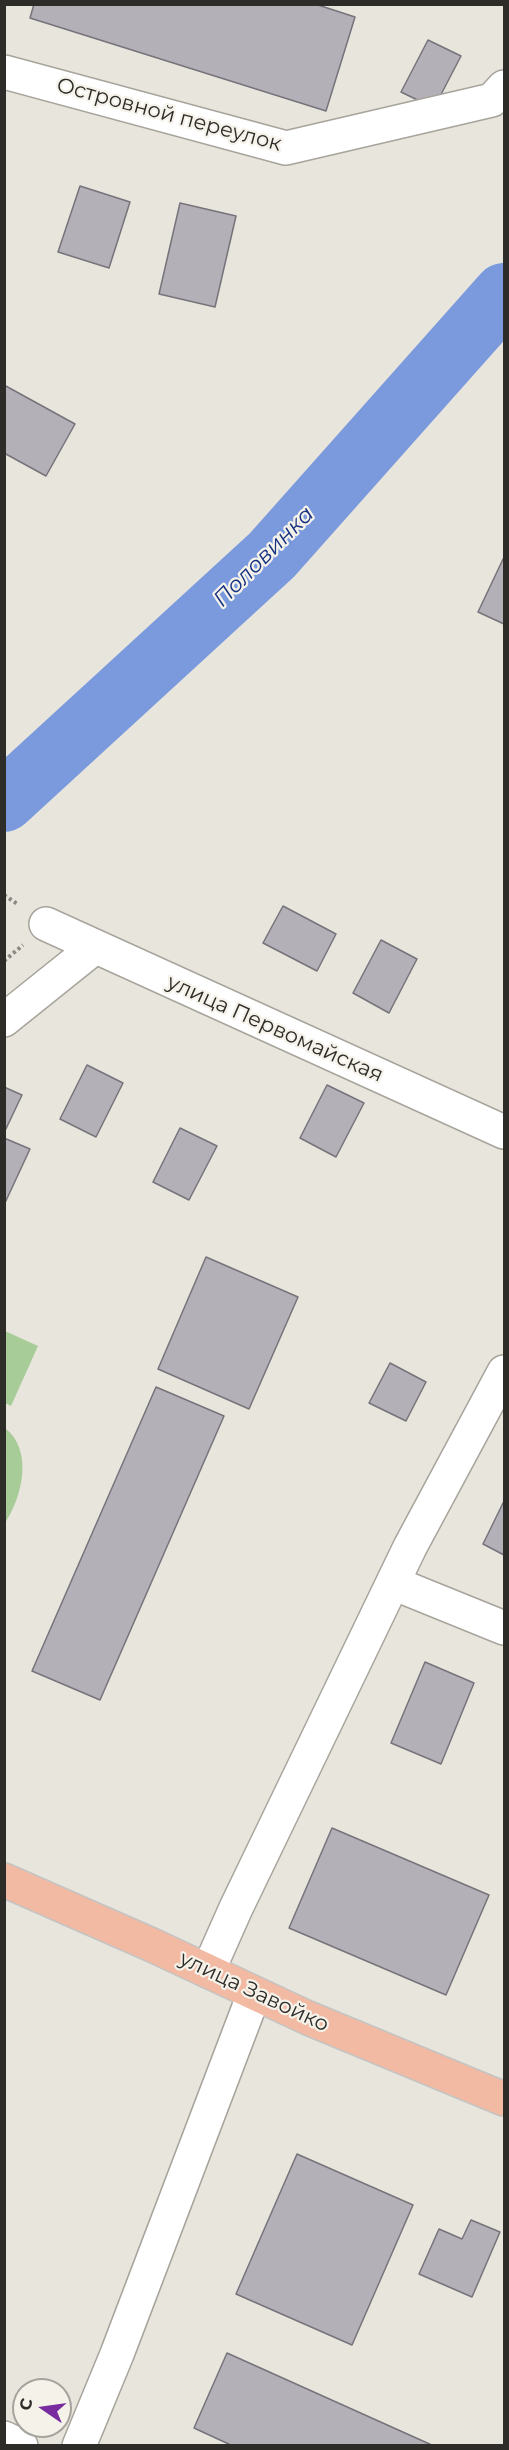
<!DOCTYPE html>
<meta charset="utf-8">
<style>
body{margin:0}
#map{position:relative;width:509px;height:2450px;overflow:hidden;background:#e8e5dd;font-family:Montserrat,sans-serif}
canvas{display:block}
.frame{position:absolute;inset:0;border:6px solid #2e2c29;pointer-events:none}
.north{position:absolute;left:12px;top:2378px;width:60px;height:60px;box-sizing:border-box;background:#f5f2ea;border:2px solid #a5a39d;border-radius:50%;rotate:283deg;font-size:16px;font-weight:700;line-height:24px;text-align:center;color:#2e2c29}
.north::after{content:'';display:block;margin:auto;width:21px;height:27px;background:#772d9f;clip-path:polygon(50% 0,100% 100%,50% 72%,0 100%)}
</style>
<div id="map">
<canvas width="509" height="2450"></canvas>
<div class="frame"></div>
<div class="north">С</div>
</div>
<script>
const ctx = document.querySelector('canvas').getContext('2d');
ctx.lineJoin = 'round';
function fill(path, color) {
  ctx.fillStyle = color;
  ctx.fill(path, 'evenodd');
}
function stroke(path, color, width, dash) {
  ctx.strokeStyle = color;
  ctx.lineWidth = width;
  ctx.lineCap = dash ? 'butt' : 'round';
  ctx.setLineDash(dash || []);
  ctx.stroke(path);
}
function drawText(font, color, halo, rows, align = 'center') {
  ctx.font = font + ' Montserrat,sans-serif';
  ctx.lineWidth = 4.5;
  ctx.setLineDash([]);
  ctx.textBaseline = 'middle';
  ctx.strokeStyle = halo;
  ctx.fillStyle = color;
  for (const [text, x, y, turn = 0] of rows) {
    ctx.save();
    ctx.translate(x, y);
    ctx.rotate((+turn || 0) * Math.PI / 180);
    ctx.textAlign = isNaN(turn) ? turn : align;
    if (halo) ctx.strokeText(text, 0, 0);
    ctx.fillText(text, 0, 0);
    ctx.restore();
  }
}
const green = new Path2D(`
 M 5,1331 L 38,1346 L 11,1406 L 5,1403 Z
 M 5,1428 C 34,1451 22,1497 5,1523 Z`);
const river = new Path2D(`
 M 4,801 L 272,555 L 504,294`);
const building = new Path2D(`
 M 34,4 L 315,4 L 355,17 L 326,111 L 30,18 Z
 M 428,40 L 461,56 L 434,108 L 401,92 Z
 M 80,186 L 130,202 L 109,268 L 58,252 Z
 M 180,203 L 236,216 L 215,307 L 159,294 Z
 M 4,385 L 75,424 L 46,476 L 4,453 Z
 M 504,557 L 504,624 L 478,612 Z
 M 283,906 L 336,934 L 317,971 L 263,943 Z
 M 381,940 L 417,959 L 389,1013 L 353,993 Z
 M 87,1065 L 123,1083 L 96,1137 L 60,1119 Z
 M 327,1085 L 364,1103 L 336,1157 L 300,1138 Z
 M 4,1087 L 22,1095 L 4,1133 Z
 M 180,1128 L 217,1146 L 189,1200 L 153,1182 Z
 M 4,1138 L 30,1149 L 4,1205 Z
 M 206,1257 L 298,1297 L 249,1409 L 158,1369 Z
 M 390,1363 L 426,1382 L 406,1421 L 369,1403 Z
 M 156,1387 L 224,1416 L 100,1700 L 32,1671 Z
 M 504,1501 L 504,1555 L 483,1544 Z
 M 425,1662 L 474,1683 L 441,1764 L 391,1743 Z
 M 332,1828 L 489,1895 L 446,1995 L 289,1928 Z
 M 297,2154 L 413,2205 L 352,2345 L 236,2294 Z
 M 471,2220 L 500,2232 L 472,2297 L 419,2274 L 439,2229 L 462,2239 Z
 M 227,2353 L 434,2446 L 233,2446 L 194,2428 Z`);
const path = new Path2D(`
 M 4,895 L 19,905
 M 4,961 L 23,945`);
const minor = new Path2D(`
 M 4,72 L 286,148 L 492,100 L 504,87
 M 46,924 L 504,1132
 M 4,1020 L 95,947
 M 393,1583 L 504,1628
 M 208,1971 L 236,1908 L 410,1547 L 504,1372
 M 4,2438 L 21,2446
 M 79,2446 L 117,2354 L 254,1994`);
const major = new Path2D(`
 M 4,1880 L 152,1945 L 308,2018 L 504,2099`);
const streetNames = [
 ["Островной переулок",169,115,15],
 ["улица Первомайская",275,1029,24],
 ["улица Завойко",254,1992,25]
];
const waterNames = [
 ["Половинка",264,557,-45]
];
fill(green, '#a7cc98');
stroke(river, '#7a9add', 62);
fill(building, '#b4b0b8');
stroke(building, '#76737a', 1.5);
stroke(minor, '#a7a49c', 36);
stroke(major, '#c4c4c3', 36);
stroke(path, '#8c8984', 4, [3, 3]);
stroke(minor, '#fff', 33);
stroke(major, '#f2b9a3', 33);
drawText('21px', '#2e2c29', '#f5f2ea', streetNames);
drawText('italic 22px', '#163280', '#f5f2ea', waterNames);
</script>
